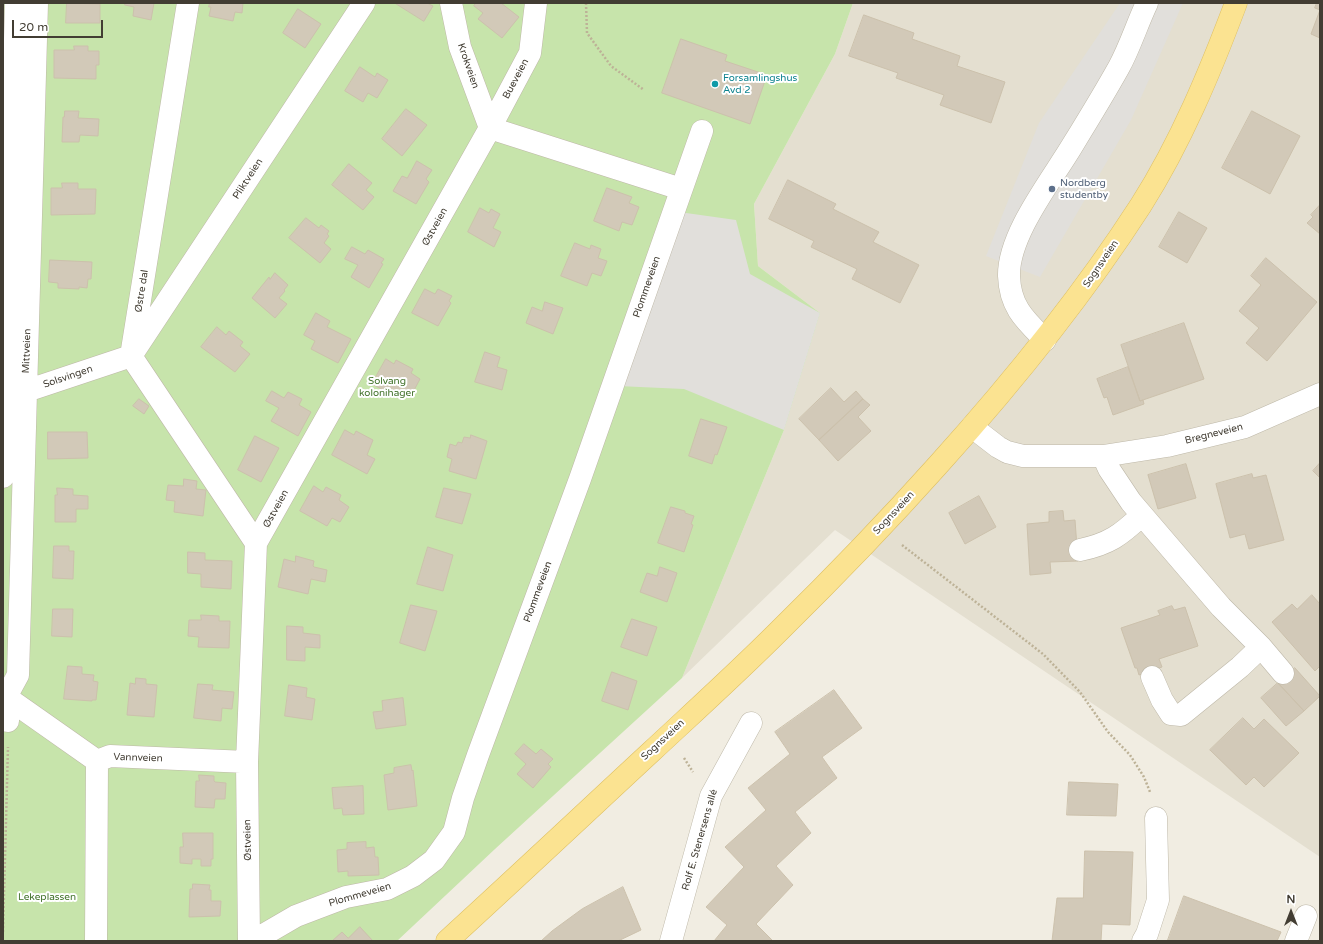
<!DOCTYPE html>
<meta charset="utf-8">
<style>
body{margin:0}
#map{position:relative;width:1323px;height:944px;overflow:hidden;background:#f1ede2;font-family:"Varela Round",sans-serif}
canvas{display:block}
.frame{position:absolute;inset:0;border:4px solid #423d33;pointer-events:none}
.north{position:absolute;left:1271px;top:892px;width:40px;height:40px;-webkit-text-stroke:3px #fff;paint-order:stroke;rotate:0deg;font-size:11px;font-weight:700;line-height:16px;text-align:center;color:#423d33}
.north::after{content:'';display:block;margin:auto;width:14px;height:18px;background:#423d33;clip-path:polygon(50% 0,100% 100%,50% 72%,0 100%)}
.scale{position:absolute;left:12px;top:20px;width:91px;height:18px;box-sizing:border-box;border:2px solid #423d33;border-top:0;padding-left:5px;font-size:12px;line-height:14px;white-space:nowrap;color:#423d33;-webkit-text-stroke:3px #fff;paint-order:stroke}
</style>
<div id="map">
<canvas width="1323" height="944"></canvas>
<div class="frame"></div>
<div class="north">N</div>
<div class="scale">20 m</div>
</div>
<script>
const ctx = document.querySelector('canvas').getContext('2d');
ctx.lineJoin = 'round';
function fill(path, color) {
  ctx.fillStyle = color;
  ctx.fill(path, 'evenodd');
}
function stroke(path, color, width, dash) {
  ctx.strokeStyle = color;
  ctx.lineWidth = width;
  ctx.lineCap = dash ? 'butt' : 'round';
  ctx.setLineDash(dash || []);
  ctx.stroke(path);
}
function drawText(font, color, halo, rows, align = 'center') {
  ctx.font = font + ' "Varela Round",sans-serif';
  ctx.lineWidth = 4;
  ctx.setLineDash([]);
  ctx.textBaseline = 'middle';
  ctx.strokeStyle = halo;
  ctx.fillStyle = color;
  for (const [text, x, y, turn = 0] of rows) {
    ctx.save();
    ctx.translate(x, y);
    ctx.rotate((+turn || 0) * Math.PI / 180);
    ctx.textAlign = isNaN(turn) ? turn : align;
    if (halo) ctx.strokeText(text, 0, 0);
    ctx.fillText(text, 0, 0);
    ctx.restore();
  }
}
const residential = new Path2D(`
 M 853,3 L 1320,3 L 1320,857 L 835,530 L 682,678 L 784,430 L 820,313 L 758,266 L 754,204 L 835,54 Z`);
const green = new Path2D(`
 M 3,3 L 853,3 L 835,54 L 754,204 L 758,266 L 820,313 L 784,430 L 682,678 L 495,849 L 397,941 L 3,941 Z`);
const parking = new Path2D(`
 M 1120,3 L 1183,3 L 1131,120 L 1040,277 L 986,256 L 1039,123 Z
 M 679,212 L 736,220 L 750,274 L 820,313 L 784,430 L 684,389 L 618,386 Z`);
const building = new Path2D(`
 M 67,3 L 100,4 L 100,23 L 66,23 Z
 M 125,3 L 154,3 L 151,20 L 133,16 L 134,7 L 125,5 Z
 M 210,3 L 243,3 L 242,13 L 235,12 L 233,21 L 209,16 L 211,7 L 209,7 Z
 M 395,3 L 427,3 L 433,6 L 424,21 Z
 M 476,3 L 501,3 L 519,17 L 502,38 L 478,19 L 483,13 L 474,6 Z
 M 1317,3 L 1320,3 L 1320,38 L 1311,34 L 1320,10 L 1315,8 Z
 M 298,9 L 321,24 L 305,48 L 283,33 Z
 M 864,15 L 914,33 L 912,39 L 960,56 L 957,66 L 1005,82 L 991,123 L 940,105 L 944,95 L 896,78 L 898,73 L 849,56 Z
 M 681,39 L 727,55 L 725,61 L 767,75 L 750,124 L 662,93 Z
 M 74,46 L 88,46 L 88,51 L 99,51 L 99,65 L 96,65 L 96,79 L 54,78 L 54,50 L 74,50 Z
 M 360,67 L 375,77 L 377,73 L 388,80 L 377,98 L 368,93 L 363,102 L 345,91 Z
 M 406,109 L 427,125 L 402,156 L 382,139 Z
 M 65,111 L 79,111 L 78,118 L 99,119 L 98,136 L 80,135 L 79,142 L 62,142 L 63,117 L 64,117 Z
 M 1252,111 L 1300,136 L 1270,194 L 1222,168 Z
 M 417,161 L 432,170 L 426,179 L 429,182 L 416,204 L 393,191 L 402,176 L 407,178 Z
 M 349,164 L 372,183 L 366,190 L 374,197 L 363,210 L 332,185 Z
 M 788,180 L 836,204 L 833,209 L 879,232 L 873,242 L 919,265 L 900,303 L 852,279 L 857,269 L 811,247 L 814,241 L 769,219 Z
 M 62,183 L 78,183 L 78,189 L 96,189 L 95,214 L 51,215 L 51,188 L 62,188 Z
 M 607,188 L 632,197 L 629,203 L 639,207 L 632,225 L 622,222 L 619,231 L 594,221 Z
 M 1320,205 L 1320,234 L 1307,223 L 1313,217 L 1311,215 Z
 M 480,208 L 489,213 L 491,209 L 500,214 L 493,228 L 501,232 L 494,247 L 468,232 Z
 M 1179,212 L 1207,228 L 1187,263 L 1159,247 Z
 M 306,218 L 319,228 L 321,225 L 329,231 L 327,234 L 329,236 L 324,243 L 331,249 L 320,263 L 289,238 Z
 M 575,243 L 590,249 L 591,245 L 601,249 L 598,258 L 607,261 L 601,276 L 592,273 L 587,286 L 561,276 Z
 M 352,247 L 365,254 L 368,250 L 384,259 L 381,263 L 383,264 L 369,288 L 351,277 L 358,265 L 345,259 Z
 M 1266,258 L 1317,302 L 1267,361 L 1246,343 L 1259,328 L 1239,311 L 1261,285 L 1251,276 Z
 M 50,260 L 92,262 L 91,279 L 88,279 L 87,288 L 79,287 L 79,289 L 58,288 L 58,283 L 49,282 Z
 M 275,273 L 288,285 L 284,290 L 285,291 L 279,298 L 287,304 L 275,318 L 252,298 L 269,277 L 270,279 Z
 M 425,289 L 435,294 L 438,289 L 452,296 L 449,301 L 451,303 L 438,326 L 412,313 Z
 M 545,302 L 563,308 L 553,334 L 526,323 L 532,307 L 542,311 Z
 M 316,313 L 330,321 L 327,327 L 351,339 L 338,363 L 311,349 L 315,341 L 304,335 Z
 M 1184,323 L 1204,379 L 1140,401 L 1121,345 Z
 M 217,327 L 226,335 L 229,331 L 243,342 L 240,346 L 250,354 L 235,372 L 201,347 Z
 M 485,352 L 500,357 L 497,367 L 507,370 L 502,390 L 475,382 Z
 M 386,359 L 394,364 L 396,360 L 413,369 L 411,373 L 420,379 L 412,394 L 403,389 L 398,398 L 372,384 Z
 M 1128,367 L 1140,401 L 1143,400 L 1144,404 L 1113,415 L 1107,397 L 1104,398 L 1097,379 Z
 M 831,388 L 844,402 L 856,391 L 863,399 L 819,440 L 799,419 Z
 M 272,391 L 284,398 L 288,392 L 302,399 L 299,405 L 311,412 L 298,436 L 271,421 L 279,408 L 266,401 Z
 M 139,399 L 149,406 L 144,414 L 133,406 Z
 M 863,399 L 870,405 L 858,417 L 871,431 L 838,461 L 819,440 Z
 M 701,419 L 727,427 L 717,455 L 715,454 L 712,464 L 689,456 Z
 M 345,430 L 354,435 L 356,431 L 373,440 L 367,455 L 375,459 L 367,474 L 332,455 Z
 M 48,432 L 87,432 L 88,458 L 48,459 Z
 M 471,435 L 487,441 L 476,479 L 449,471 L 452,459 L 447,457 L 450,444 L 456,446 L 458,442 L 462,443 L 464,437 L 470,438 Z
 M 255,436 L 279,448 L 261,482 L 238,470 Z
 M 1320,463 L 1320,478 L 1313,471 Z
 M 1186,464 L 1196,498 L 1158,509 L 1148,475 Z
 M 1252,474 L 1253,478 L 1266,475 L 1284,540 L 1249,549 L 1245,534 L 1230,538 L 1216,484 Z
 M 184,479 L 197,481 L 196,489 L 206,490 L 203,516 L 174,512 L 175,501 L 166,500 L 168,485 L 183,486 Z
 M 314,486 L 323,492 L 326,487 L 341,495 L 339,500 L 349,507 L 340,522 L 332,518 L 327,526 L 300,511 Z
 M 57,488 L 73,489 L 73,495 L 88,496 L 88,509 L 76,509 L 76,522 L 55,522 L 55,495 L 57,495 Z
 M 444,488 L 471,494 L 462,524 L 436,517 Z
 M 979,496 L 996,527 L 965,544 L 949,513 Z
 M 671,507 L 685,511 L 685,513 L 694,516 L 691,524 L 693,525 L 684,552 L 658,543 Z
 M 1063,511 L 1064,521 L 1075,520 L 1078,561 L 1050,562 L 1051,573 L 1030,575 L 1027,524 L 1049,522 L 1049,512 Z
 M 54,546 L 69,546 L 69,551 L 74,551 L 73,579 L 53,578 Z
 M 428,547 L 453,555 L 443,591 L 417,584 Z
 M 188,552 L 205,553 L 205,560 L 232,561 L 231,589 L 201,587 L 201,574 L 188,573 Z
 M 296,556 L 314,561 L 313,566 L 314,567 L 327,570 L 325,582 L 311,579 L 308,594 L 278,587 L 284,559 L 295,562 Z
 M 660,567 L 677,573 L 667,602 L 640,592 L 647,573 L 657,576 Z
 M 1312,595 L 1320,604 L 1320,666 L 1315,671 L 1272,622 L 1292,604 L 1297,609 Z
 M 411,605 L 437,611 L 425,651 L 400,643 Z
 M 1172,606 L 1174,610 L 1185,607 L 1198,646 L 1159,659 L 1162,667 L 1139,675 L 1137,668 L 1135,668 L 1121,628 L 1160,615 L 1158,611 Z
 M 53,609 L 73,609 L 72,637 L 52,636 Z
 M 201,615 L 219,616 L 219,621 L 230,621 L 229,648 L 198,647 L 199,637 L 188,636 L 189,620 L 201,620 Z
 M 632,619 L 657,627 L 647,656 L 621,647 Z
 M 287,626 L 303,627 L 303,633 L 320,635 L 320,648 L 305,647 L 305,661 L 287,660 Z
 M 68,666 L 82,667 L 82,674 L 94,675 L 93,681 L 98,682 L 96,700 L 92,700 L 92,701 L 64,699 Z
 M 1295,668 L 1320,696 L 1304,711 L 1278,683 Z
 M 612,672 L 637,681 L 628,710 L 602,701 Z
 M 136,678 L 146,679 L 146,684 L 157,685 L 154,717 L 127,715 L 130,683 L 135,684 Z
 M 1278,683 L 1304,711 L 1286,726 L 1261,698 Z
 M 198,684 L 213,685 L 212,690 L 234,692 L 232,709 L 222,708 L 221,721 L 194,718 Z
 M 289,685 L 307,688 L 306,697 L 315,699 L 312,720 L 285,716 Z
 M 834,690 L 862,728 L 822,757 L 837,778 L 795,812 L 811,833 L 776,866 L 793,885 L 756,924 L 773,941 L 714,941 L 727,925 L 706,907 L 744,867 L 725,847 L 766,810 L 748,788 L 790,754 L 775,732 Z
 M 403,698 L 406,725 L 376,729 L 373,712 L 383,711 L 382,701 Z
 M 1243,718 L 1254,729 L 1264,719 L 1299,753 L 1264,787 L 1254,777 L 1246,785 L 1210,750 Z
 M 524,744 L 536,754 L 541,749 L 553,759 L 548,764 L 551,767 L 533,788 L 517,774 L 526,764 L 515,754 Z
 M 411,765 L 412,771 L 413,770 L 417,806 L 388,810 L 384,775 L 394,773 L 394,768 Z
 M 199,775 L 214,776 L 214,781 L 215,782 L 226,783 L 225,799 L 215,799 L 214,808 L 195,807 L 196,781 L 199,781 Z
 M 1069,782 L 1118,784 L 1116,816 L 1067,815 Z
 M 363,786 L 364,814 L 343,815 L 342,808 L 334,809 L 332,788 Z
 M 183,833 L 213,833 L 213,859 L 211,859 L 211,866 L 201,866 L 201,859 L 192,859 L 192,864 L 180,863 L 180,847 L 183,847 Z
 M 366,842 L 366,848 L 374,847 L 375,857 L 378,857 L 379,875 L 348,876 L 348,871 L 338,872 L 337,850 L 347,849 L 347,843 Z
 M 1085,851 L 1133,852 L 1130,925 L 1102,924 L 1101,941 L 1052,941 L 1057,898 L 1083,898 Z
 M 193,884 L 210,885 L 209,890 L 211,890 L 211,901 L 221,901 L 220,916 L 189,917 L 190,889 L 192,889 Z
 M 623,887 L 641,930 L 618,941 L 541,941 L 552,931 L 582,909 Z
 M 1184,896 L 1281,932 L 1277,941 L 1171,941 L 1168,940 Z
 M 360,927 L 373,941 L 332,941 L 342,932 L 348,938 Z`);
const path = new Path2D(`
 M 586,3 L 587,33 L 611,66 L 644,90
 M 902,545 L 1043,654 L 1080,692 L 1108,732 L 1130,755 L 1144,777 L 1150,792
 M 684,758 L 693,772
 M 3,932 L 8,747`);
const minor = new Path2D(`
 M 188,3 L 131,356 L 256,543
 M 451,3 L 460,47 L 490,128
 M 490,128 L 681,189
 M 1045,340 C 1025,320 1010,307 1009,276 C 1008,235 1051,181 1072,146 C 1088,120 1104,94 1119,67 C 1130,47 1137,24 1147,3
 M 3,390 L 5,391 L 26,391 L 131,356 L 364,3
 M 972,427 L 998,447 L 1007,452 L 1023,456 L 1103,456 L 1167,446 L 1245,427 L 1320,394
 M 1103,456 L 1109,469 L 1131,502 L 1221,607 L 1261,647 L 1283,673
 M 3,477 L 16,3
 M 1080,550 C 1109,544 1121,535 1142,515
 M 1152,677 L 1162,700 L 1171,714 L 1181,715 L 1240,667 L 1261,647
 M 6,697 L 97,761 L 110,756 L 247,762
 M 8,721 L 6,697 L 18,675 L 37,3
 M 96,941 L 97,761
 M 249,941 L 247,762 L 256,543 L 490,128 L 530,53 L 536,3
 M 253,941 L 296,916 L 346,897 L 387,889 L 413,876 L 434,860 L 454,832 L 463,798 L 478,755 L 580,479 L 702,131
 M 671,941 L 711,796 L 751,723
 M 1143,941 L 1147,934 L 1158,900 L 1156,818
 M 1296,941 L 1306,916`);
const major = new Path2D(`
 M 447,941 C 516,878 584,814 652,751 C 695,711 738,672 779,631 C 834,577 887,522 938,465 C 1012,383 1081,298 1141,205 C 1181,142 1210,72 1236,3`);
const markers = [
 [715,84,4,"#0f9aa8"],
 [1052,189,4,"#5c6f8a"]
];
const streetNames = [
 ["Krokveien",468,66,71],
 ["Bueveien",516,79,-62],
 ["Pliktveien",248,179,-57],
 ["Østveien",435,227,-61],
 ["Sognsveien",1101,264,-56],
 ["Plommeveien",647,287,-71],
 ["Østre dal",142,291,-81],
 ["Mittveien",27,351,-88],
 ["Solsvingen",68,377,-19],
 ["Bregneveien",1214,434,-14],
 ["Østveien",276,509,-61],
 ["Sognsveien",894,513,-47],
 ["Plommeveien",538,592,-70],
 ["Sognsveien",663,740,-43],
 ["Vannveien",138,758,2],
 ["Østveien",248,840,-91],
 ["Rolf E. Stenersens allé",700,840,-74],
 ["Plommeveien",360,895,-16]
];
const cultureNames = [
 ["Forsamlingshus",723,78],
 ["Avd 2",723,90]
];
const serviceNames = [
 ["Nordberg",1060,183],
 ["studentby",1060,195]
];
const parkNames = [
 ["Solvang",387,381],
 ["kolonihager",387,393],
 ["Lekeplassen",47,897]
];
fill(residential, '#e4dfd0');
fill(green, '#c7e4ab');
fill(parking, '#e1dfdb');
fill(building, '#d2c9b8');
stroke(building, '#ccc1ac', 1);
stroke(minor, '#beb8a8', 23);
stroke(major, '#dfc062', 23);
stroke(path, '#bdb297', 2.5, [2, 2]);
stroke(minor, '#fff', 22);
stroke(major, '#fbe391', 22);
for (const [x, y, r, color] of markers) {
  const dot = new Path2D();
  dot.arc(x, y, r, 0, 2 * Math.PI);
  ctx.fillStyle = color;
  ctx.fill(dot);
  stroke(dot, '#fff', 1.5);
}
drawText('10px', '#423d33', '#fff', streetNames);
drawText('10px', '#0d838f', '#fff', cultureNames, 'left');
drawText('10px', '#4e5e75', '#fff', serviceNames, 'left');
drawText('10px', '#407129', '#fff', parkNames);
</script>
